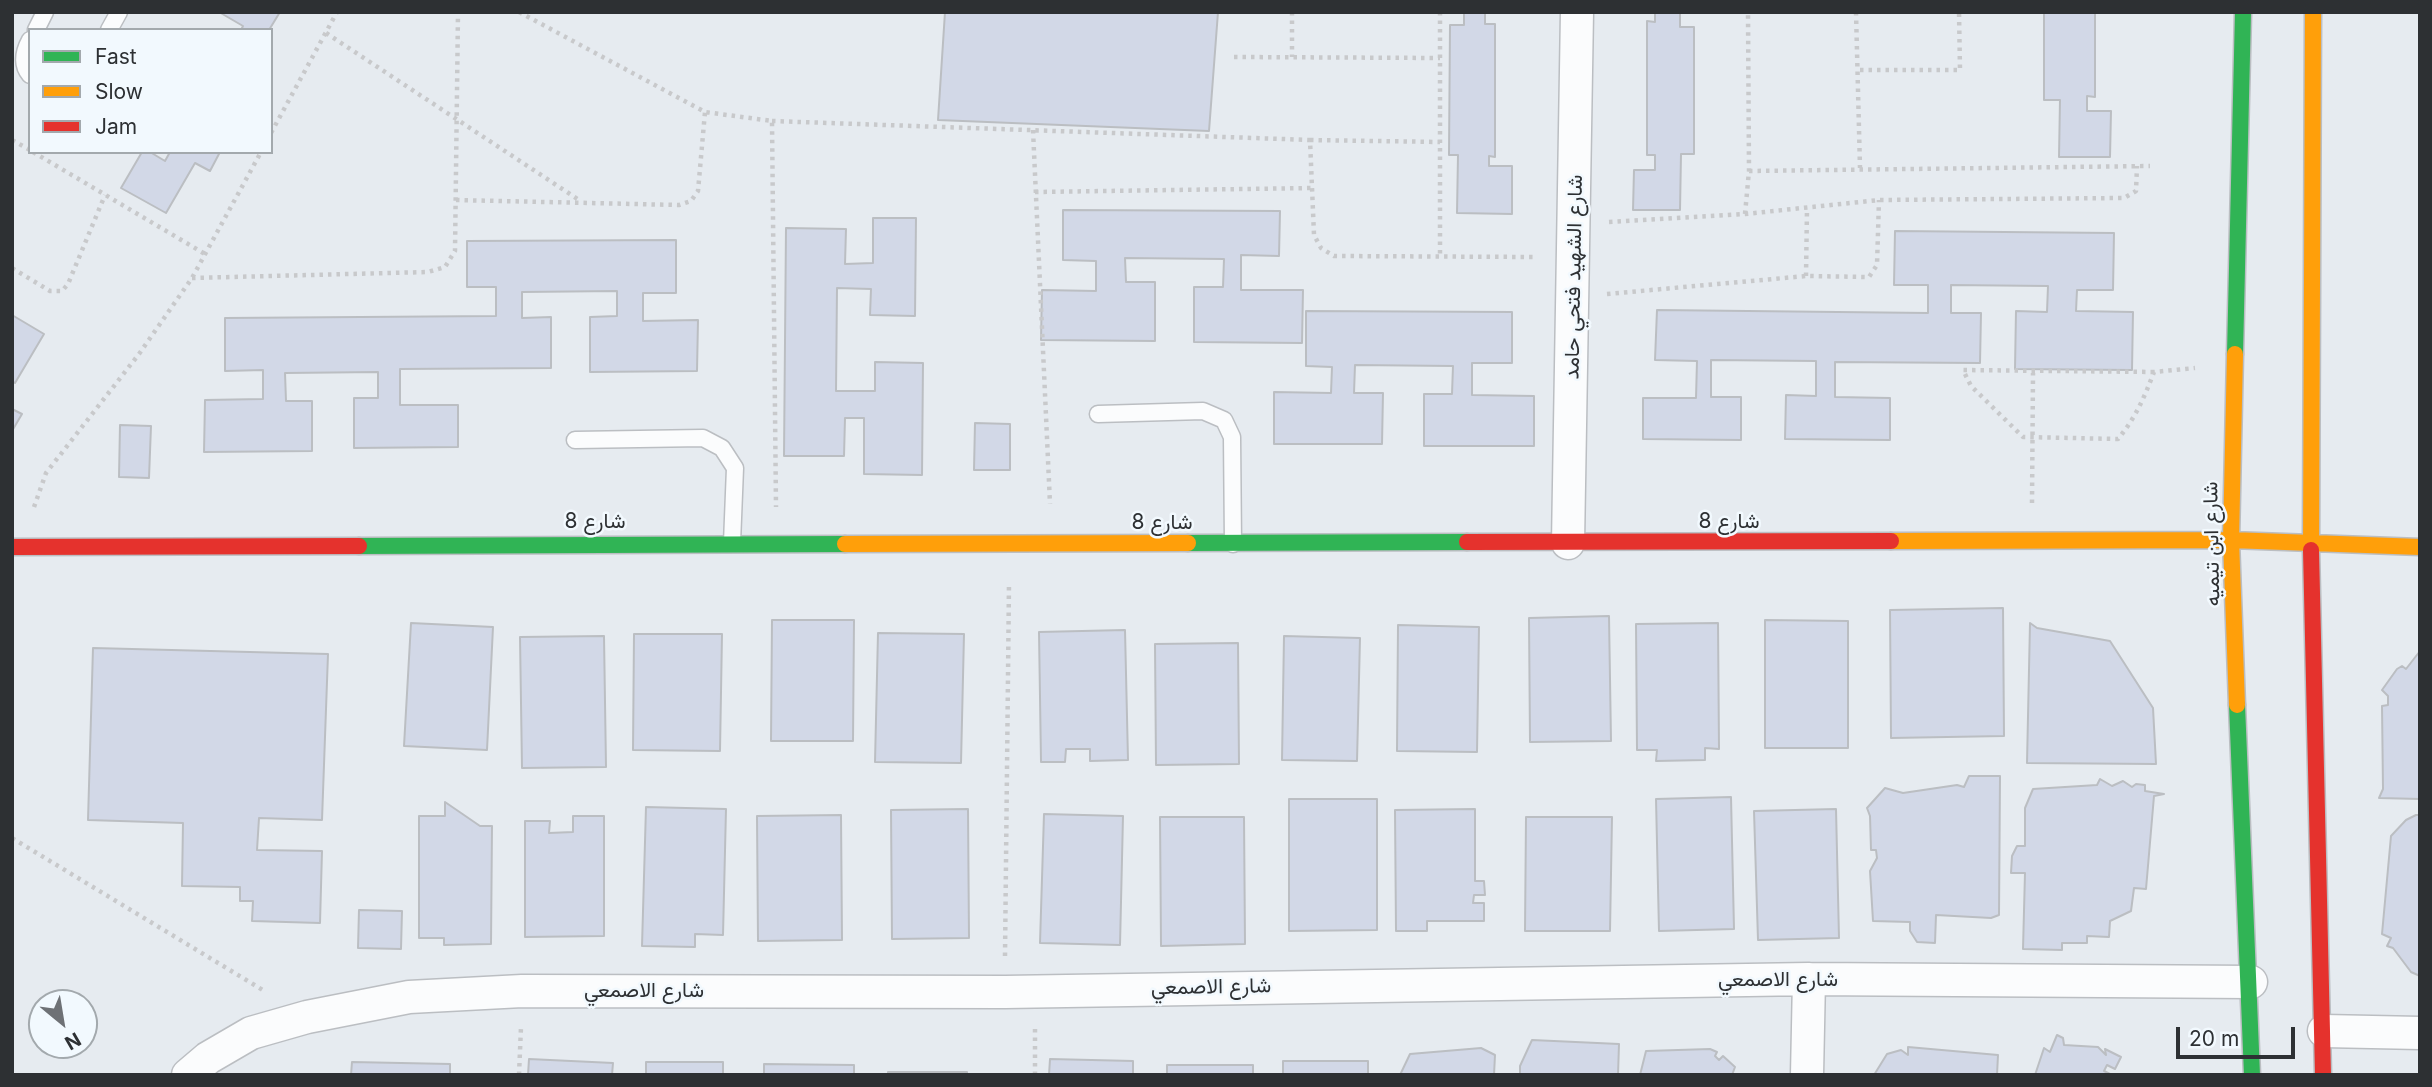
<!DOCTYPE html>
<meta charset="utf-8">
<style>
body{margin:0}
#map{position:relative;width:2432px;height:1087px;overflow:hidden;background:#e6ebf0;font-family:Inter,sans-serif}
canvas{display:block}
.frame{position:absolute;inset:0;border:14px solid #2d3033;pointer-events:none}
.legend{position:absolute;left:28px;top:28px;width:245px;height:126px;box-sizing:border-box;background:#f2f9fe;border:2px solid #a3a9ad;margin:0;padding:9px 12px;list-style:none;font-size:21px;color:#2d3033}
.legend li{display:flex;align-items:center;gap:14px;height:35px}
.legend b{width:35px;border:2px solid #a3a9ad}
.north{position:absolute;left:28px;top:989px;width:70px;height:70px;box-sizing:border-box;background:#f2f9fe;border:2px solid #a3a9ad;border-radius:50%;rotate:150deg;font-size:19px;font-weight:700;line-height:28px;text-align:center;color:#2d3033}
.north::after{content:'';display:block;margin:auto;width:24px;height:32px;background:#6e7175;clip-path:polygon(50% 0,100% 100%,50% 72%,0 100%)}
.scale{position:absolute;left:2176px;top:1027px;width:119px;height:32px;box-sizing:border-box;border:4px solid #2d3033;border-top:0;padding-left:9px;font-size:21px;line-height:24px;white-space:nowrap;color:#2d3033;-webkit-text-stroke:5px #f2f9fe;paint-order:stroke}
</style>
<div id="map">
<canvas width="2432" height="1087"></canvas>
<div class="frame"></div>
<ul class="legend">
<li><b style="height:9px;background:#30b455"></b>Fast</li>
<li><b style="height:9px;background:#ff9f0a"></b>Slow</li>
<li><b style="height:9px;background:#e5322d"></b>Jam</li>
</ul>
<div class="north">N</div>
<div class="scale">20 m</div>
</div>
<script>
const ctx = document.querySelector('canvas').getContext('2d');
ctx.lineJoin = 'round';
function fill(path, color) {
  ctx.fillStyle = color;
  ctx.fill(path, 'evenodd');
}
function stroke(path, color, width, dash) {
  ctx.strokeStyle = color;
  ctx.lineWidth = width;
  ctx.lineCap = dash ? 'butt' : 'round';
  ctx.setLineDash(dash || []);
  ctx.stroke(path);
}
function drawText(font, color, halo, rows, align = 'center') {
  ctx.font = font + ' Inter,Vazirmatn,sans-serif';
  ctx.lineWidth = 5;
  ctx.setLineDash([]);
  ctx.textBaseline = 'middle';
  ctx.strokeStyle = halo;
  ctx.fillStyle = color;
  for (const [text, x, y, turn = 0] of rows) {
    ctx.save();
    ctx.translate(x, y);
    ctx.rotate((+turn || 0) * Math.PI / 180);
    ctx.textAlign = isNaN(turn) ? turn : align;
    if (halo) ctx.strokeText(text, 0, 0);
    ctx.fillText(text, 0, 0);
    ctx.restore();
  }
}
const building = new Path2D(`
 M 219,12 L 280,12 L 269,30 L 241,30 L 243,26 Z
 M 945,12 L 1218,12 L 1209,131 L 938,120 Z
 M 1464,12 L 1485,12 L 1485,24 L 1495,24 L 1495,157 L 1489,156 L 1489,166 L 1512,166 L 1512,214 L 1457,213 L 1458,155 L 1449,155 L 1450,25 L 1464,25 Z
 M 1655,12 L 1680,12 L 1680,27 L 1694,27 L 1694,154 L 1681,154 L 1680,210 L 1633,210 L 1634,170 L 1655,170 L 1655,155 L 1647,155 L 1647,21 L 1655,22 Z
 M 2044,12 L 2095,12 L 2095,97 L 2087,96 L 2087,111 L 2111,111 L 2110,157 L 2059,157 L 2060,100 L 2044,100 Z
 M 142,152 L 150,152 L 165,161 L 170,152 L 220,152 L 210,171 L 195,163 L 166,213 L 121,188 Z
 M 1063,210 L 1280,211 L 1279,256 L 1241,255 L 1241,290 L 1303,290 L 1302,343 L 1194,342 L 1194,287 L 1223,287 L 1224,259 L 1125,258 L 1126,282 L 1155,282 L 1155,341 L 1041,340 L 1042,290 L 1096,291 L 1096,261 L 1063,260 Z
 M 873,218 L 916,218 L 915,316 L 870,315 L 871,289 L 837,288 L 836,391 L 875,391 L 875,362 L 923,363 L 922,475 L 864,474 L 864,418 L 845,418 L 844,456 L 784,456 L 786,228 L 846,229 L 845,264 L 873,263 Z
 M 1895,231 L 2114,233 L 2113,290 L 2077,290 L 2076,311 L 2133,312 L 2132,370 L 2015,369 L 2016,311 L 2047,312 L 2048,286 L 1951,285 L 1951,313 L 1981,313 L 1980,363 L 1835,362 L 1835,397 L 1890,398 L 1890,440 L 1785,439 L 1786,395 L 1816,396 L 1816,361 L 1711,360 L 1711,397 L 1741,397 L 1741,440 L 1643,439 L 1643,398 L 1696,398 L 1697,361 L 1655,360 L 1657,310 L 1928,313 L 1928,285 L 1894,285 Z
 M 676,240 L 676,293 L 643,293 L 643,321 L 698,320 L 697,371 L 590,372 L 590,317 L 617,316 L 617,291 L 522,292 L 522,318 L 551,317 L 551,368 L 400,369 L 400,405 L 458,405 L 458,447 L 354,448 L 354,398 L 378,398 L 378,372 L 285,373 L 286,401 L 312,401 L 312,451 L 204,452 L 205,400 L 263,399 L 263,370 L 225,371 L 225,318 L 496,316 L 496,287 L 467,287 L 467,241 Z
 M 1306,311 L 1512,312 L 1512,363 L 1472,363 L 1472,395 L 1534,396 L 1534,446 L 1424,446 L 1424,394 L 1452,394 L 1453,366 L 1355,365 L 1354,393 L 1383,393 L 1382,444 L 1274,444 L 1274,392 L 1331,393 L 1332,367 L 1306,366 Z
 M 12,315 L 44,334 L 15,383 L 12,381 Z
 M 12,409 L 22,414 L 12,431 Z
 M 975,423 L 1010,424 L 1010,470 L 974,470 Z
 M 120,425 L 151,426 L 149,478 L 119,477 Z
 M 2003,608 L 2004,736 L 1891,738 L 1890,610 Z
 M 1609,616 L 1611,741 L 1530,742 L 1529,618 Z
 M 772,620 L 854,620 L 853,741 L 771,741 Z
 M 1765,620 L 1848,621 L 1848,748 L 1765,748 Z
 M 411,623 L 493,627 L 487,750 L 404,746 Z
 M 1718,623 L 1719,749 L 1705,748 L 1705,760 L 1656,761 L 1657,750 L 1637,750 L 1636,624 Z
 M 2030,623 L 2037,628 L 2110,641 L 2153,708 L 2156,764 L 2027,763 Z
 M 1398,625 L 1479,627 L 1477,752 L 1397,751 Z
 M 1125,630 L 1128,760 L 1090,761 L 1090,749 L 1066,749 L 1065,762 L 1041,762 L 1039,632 Z
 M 878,633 L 964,634 L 961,763 L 875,762 Z
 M 634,634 L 722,634 L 720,751 L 633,750 Z
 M 604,636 L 606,767 L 522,768 L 520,637 Z
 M 1284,636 L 1360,638 L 1357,761 L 1282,760 Z
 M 1238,643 L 1239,764 L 1156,765 L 1155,644 Z
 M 93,648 L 328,654 L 322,820 L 259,818 L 257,850 L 322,851 L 320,923 L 252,921 L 253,901 L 240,901 L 240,887 L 182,886 L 183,823 L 88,820 Z
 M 2420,651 L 2420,799 L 2379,798 L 2383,789 L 2382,706 L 2388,705 L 2388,696 L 2382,690 L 2397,669 L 2402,666 L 2406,669 Z
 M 1969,776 L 2000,776 L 1999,915 L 1991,918 L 1936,915 L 1935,943 L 1917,942 L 1910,931 L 1910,922 L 1873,921 L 1870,871 L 1877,858 L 1876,850 L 1871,850 L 1870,816 L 1867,808 L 1885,788 L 1903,793 L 1957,785 L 1964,787 Z
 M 2100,779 L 2112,786 L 2123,781 L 2132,787 L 2136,784 L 2145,785 L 2145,791 L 2164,794 L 2154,796 L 2146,889 L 2134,888 L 2131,911 L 2110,921 L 2109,937 L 2087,936 L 2087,943 L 2062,943 L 2062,950 L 2023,949 L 2025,873 L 2011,873 L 2012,856 L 2017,846 L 2025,846 L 2025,808 L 2033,789 L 2097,785 Z
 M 1731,797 L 1734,929 L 1659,931 L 1656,799 Z
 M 1289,799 L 1377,799 L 1377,930 L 1289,931 Z
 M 445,802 L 480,826 L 492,826 L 491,944 L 444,945 L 444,938 L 419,938 L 419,816 L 445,816 Z
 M 646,807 L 726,809 L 723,935 L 695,934 L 695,947 L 642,946 Z
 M 968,809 L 969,938 L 892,939 L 891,810 Z
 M 1475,809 L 1475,881 L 1484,881 L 1485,895 L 1474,895 L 1473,903 L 1484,903 L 1484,921 L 1427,921 L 1427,931 L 1396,931 L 1395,810 Z
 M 1836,809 L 1839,938 L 1758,940 L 1754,811 Z
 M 1044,814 L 1123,816 L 1120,945 L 1040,943 Z
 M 841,815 L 842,940 L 758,941 L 757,816 Z
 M 2416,815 L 2420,815 L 2420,976 L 2411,972 L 2393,948 L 2387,946 L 2391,938 L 2382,934 L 2391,836 L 2406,820 Z
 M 573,816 L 604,816 L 604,936 L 525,937 L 525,821 L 550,821 L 549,833 L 573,832 Z
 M 1160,817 L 1244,817 L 1245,944 L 1161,946 Z
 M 1526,817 L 1612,817 L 1610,931 L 1525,931 Z
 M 359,910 L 402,911 L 401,949 L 358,948 Z
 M 2057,1035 L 2063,1038 L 2064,1045 L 2098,1047 L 2106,1055 L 2105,1049 L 2121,1057 L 2115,1069 L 2107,1065 L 2104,1071 L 2112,1075 L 2035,1075 L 2044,1048 L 2050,1052 Z
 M 1532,1040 L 1619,1044 L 1618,1075 L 1520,1075 L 1520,1066 Z
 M 1908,1047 L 1998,1055 L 1997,1075 L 1874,1075 L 1887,1054 L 1901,1050 L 1908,1055 Z
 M 1481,1048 L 1495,1055 L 1494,1075 L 1400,1075 L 1410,1054 Z
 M 1710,1049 L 1717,1052 L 1715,1056 L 1719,1060 L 1723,1056 L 1735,1067 L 1732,1075 L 1640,1075 L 1646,1051 Z
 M 529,1059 L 613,1063 L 612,1075 L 528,1075 Z
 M 1050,1059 L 1133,1061 L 1133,1075 L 1049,1075 Z
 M 1283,1061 L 1368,1061 L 1368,1075 L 1283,1075 Z
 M 352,1062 L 450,1064 L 450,1075 L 351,1075 Z
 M 646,1062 L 723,1062 L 723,1075 L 646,1075 Z
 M 764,1064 L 854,1065 L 854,1075 L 764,1075 Z
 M 1167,1065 L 1253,1065 L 1253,1075 L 1167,1075 Z
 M 888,1072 L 967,1072 L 967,1075 L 888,1075 Z`);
const path = new Path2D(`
 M 519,12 L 705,112 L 772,121 L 776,507
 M 1292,12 L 1292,57
 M 1440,12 L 1440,256
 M 1856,12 L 1860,168
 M 326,33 L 579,200
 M 1234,57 L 1440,58
 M 1860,70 L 1960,70 L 1959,12
 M 772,121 L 1310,140 L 1314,235 L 1321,248 L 1334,256 L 1537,257
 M 1033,130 L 1050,504
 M 271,133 L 337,12
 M 12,140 L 30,150
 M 1310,140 L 1440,142
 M 33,152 L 205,254
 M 1749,171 L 2150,166
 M 1035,192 L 1312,188
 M 456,200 L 679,205 L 691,201 L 698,191 L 705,112
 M 1745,214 L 1749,171 L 1748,12
 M 1609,222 L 1745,214 L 1879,200 L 2124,198 L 2136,191 L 2137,166
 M 12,268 L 50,291 L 62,291 L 68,284 L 105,195
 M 1806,276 L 1807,209
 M 192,278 L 428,272 L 445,267 L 455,251 L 458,12
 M 1607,294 L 1806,276 L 1869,277 L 1877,265 L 1879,200
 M 2154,372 L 1963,370 L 1971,386 L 2023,437 L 2118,439 C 2136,417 2144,398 2154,372 L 2195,368
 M 2032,503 L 2033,373
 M 34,507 L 46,473 L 139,354 L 192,278 L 261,152
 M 12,838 L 266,992
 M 1005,956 L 1009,583
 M 519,1075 L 521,1027
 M 1035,1075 L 1035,1027`);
const lane = new Path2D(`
 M 36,30 L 45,12
 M 109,30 L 119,12
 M 30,40 C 24,51 21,64 30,75
 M 1098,414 L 1203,411 L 1224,420 L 1232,437 L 1233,544
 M 575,440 L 703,438 L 722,448 L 735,468 L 732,543`);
const street = new Path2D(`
 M 1568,543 L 1577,12
 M 2324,1031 L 2420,1033
 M 188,1075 L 208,1058 L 251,1033 L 307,1017 L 409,997 L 522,991 L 1005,992 L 1809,979 L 2251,982
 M 1807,1075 L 1809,979`);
const fast = new Path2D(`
 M 2235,354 L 2243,12
 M 1188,543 L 1467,542
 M 359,546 L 845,544
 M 2237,705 L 2252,1075`);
const slow = new Path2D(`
 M 2235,354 L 2231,540 L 2237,705
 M 1891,541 L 2231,540 L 2420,547
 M 845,544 L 1188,543
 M 2311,550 L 2313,12`);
const jam = new Path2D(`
 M 1467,542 L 1891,541
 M 12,547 L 359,546
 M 2311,550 L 2323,1075`);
const streetNames = [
 ["شارع الشهيد فتحي حامد",1574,277,-89],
 ["شارع 8",595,522],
 ["شارع 8",1729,522],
 ["شارع 8",1162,523],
 ["شارع ابن تيميه",2212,544,-91],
 ["شارع الاصمعي",1778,980],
 ["شارع الاصمعي",1211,987,-1],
 ["شارع الاصمعي",644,991]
];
fill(building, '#d2d8e7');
stroke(building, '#bbbec2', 2);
stroke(lane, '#bbbec2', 19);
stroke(street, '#bbbec2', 35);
stroke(fast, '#bbbec2', 19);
stroke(slow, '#bbbec2', 19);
stroke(jam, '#bbbec2', 19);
stroke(path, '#c8c9cb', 4.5, [3.5, 5]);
stroke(lane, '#fbfcfd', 16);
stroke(street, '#fbfcfd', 32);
stroke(fast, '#30b455', 16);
stroke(slow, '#ff9f0a', 16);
stroke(jam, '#e5322d', 16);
drawText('21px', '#2d3033', '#f2f9fe', streetNames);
</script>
